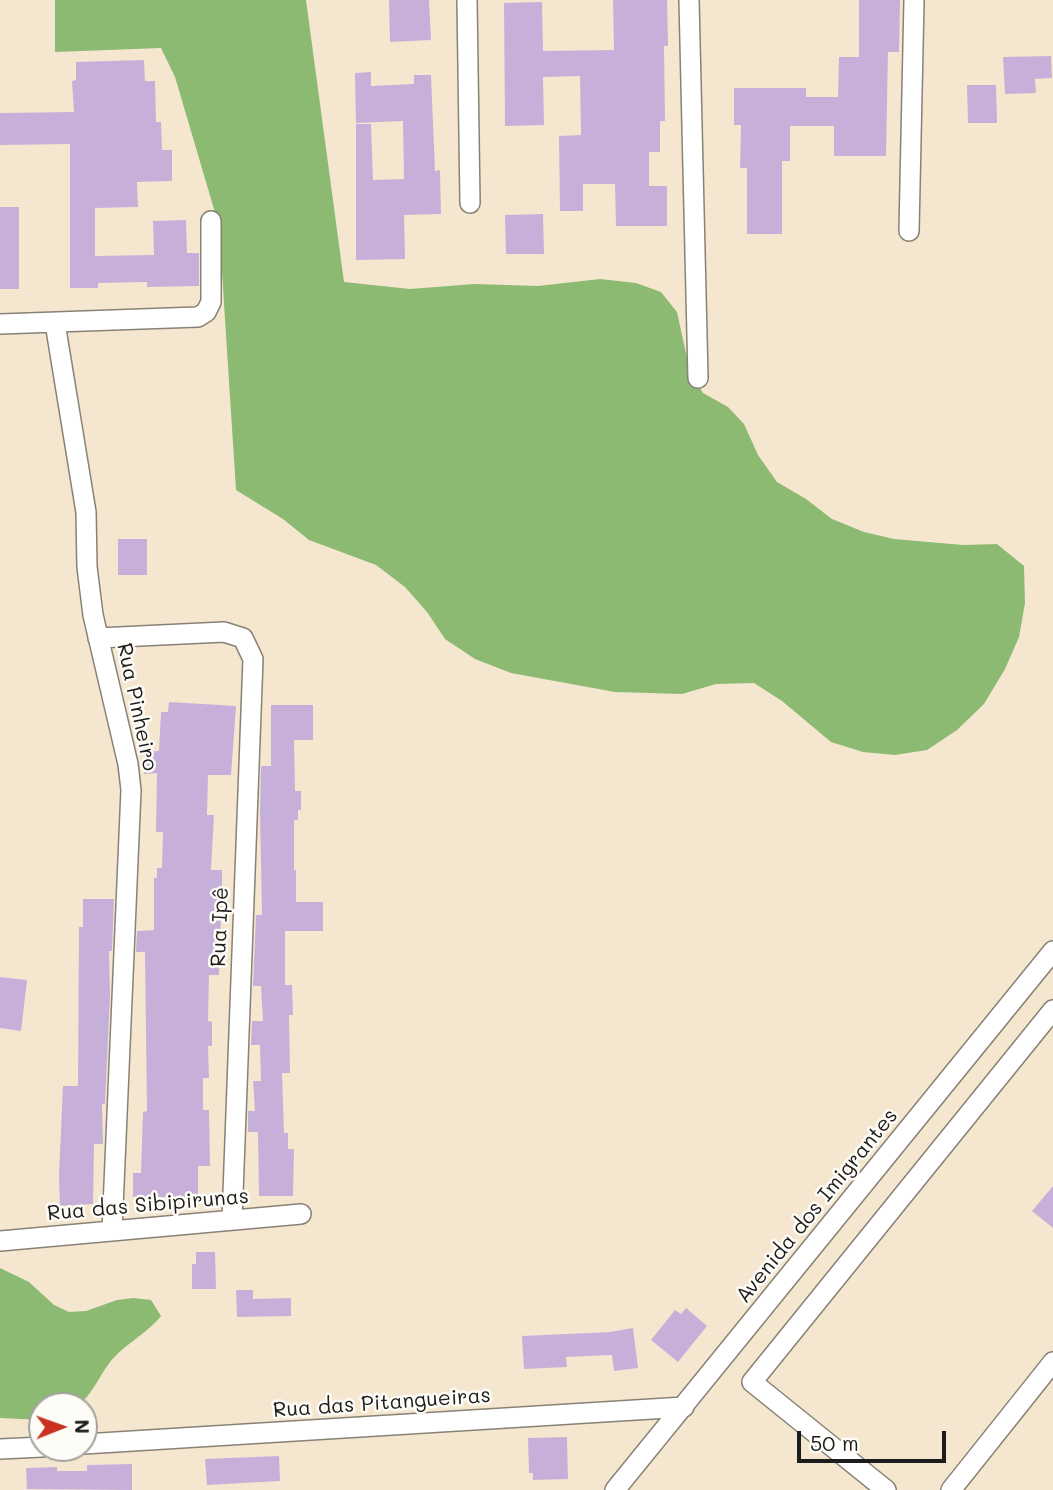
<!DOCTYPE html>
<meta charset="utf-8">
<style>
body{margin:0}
#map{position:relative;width:1053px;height:1490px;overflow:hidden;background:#f5e7cf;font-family:Mali,sans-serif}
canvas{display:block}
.north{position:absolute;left:28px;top:1392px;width:70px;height:70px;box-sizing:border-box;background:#fdfcf7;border:2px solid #a3a29f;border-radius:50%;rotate:89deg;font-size:19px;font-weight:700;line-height:28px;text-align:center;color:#1c1c1c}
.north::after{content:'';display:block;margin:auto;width:24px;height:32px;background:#c8321e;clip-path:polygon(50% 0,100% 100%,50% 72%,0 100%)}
.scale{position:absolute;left:797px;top:1431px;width:149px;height:32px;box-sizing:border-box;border:4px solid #1c1c1c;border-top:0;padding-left:9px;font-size:21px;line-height:24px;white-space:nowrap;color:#1c1c1c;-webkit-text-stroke:5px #fdfcf7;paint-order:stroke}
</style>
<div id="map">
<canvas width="1053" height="1490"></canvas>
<div class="north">N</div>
<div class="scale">50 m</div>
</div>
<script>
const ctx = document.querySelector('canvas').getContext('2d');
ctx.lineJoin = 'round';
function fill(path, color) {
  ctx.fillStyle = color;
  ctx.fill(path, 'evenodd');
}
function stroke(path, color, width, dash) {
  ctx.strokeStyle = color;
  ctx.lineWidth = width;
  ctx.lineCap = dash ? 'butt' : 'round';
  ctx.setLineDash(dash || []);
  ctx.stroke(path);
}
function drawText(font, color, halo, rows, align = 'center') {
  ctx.font = font + ' Mali,sans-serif';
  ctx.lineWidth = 5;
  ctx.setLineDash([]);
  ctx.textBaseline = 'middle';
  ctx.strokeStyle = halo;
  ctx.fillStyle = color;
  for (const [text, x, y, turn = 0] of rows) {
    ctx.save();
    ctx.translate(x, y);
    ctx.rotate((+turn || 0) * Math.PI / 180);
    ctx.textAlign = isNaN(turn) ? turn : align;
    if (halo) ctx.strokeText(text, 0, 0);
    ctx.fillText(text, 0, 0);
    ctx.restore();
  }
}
const forest = new Path2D(`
 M 55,0 L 306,0 L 344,282 L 410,289 L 474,284 L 538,286 L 600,279 L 636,283 L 661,292 L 677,312 L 690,372 L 703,393 L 728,407 L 744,424 L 758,455 L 777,482 L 806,499 L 832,519 L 864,532 L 894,539 L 963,545 L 997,544 L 1024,566 L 1025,603 L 1019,637 L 1005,669 L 984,704 L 957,730 L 927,750 L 895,755 L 863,752 L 831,742 L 782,701 L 754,683 L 716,684 L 682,694 L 615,692 L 511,673 L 475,659 L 445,639 L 427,612 L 405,587 L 376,565 L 309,540 L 283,519 L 236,490 L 219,226 L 175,77 L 161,48 L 55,52 Z
 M 0,1268 L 29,1282 L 54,1305 L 69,1312 L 86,1311 L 117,1300 L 133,1298 L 151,1300 L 161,1316 C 146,1335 122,1345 108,1365 C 97,1380 93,1393 78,1406 L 42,1406 L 42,1420 L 0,1418 Z`);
const building = new Path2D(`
 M 389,0 L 429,0 L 431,40 L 390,42 Z
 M 613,0 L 667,0 L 668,46 L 664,46 L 665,121 L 660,121 L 660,152 L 649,152 L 649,186 L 667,186 L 667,226 L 616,226 L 615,184 L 583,184 L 583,211 L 560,211 L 559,136 L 581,135 L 580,76 L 543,77 L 544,125 L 505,126 L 504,3 L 542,2 L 543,51 L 614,50 Z
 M 859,0 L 900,0 L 899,52 L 888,52 L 886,156 L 834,156 L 834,126 L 790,126 L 790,161 L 782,161 L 782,234 L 747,234 L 747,168 L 740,168 L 741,125 L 734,125 L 734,88 L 806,88 L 806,97 L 838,97 L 839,57 L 859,57 Z
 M 1051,56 L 1052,78 L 1035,79 L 1036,93 L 1005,94 L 1003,57 Z
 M 144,60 L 145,81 L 155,81 L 156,122 L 161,122 L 162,150 L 172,150 L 172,181 L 137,182 L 138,207 L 95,208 L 95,256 L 154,255 L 153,221 L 186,220 L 187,253 L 199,253 L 199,286 L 147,287 L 147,282 L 98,283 L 98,288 L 70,288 L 70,144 L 0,145 L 0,113 L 74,112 L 72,81 L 76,80 L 76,62 Z
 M 371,72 L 371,86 L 414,84 L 414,75 L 431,75 L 435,171 L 440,170 L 441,214 L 404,215 L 405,259 L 356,260 L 356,124 L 371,124 L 373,180 L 404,179 L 403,121 L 356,123 L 355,73 Z
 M 967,85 L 996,85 L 997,123 L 968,123 Z
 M 0,207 L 19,207 L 19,289 L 0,289 Z
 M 543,214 L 544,254 L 506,254 L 505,215 Z
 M 118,539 L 147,539 L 147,575 L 118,575 Z
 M 169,702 L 236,706 L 231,775 L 208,775 L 207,815 L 214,815 L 211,870 L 222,870 L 222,885 L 219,975 L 209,975 L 208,1021 L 212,1022 L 212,1046 L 208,1046 L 209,1078 L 203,1078 L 203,1110 L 209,1110 L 210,1166 L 198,1166 L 198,1197 L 133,1197 L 133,1173 L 141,1173 L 143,1112 L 147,1111 L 145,952 L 136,952 L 137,931 L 154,930 L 154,878 L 157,878 L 157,868 L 162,868 L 163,832 L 156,832 L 157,773 L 144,774 L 144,752 L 159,751 L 161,712 L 168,712 Z
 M 271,705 L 313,705 L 313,740 L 294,740 L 295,791 L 301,791 L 301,810 L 298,810 L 298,820 L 294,820 L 294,870 L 296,870 L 296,902 L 323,902 L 323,931 L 285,931 L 285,985 L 292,985 L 293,1015 L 289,1015 L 290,1073 L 282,1073 L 284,1133 L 288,1133 L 288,1149 L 294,1149 L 293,1196 L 259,1196 L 258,1132 L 248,1132 L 248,1111 L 255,1111 L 253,1081 L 261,1081 L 260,1045 L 251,1045 L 252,1021 L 263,1021 L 261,986 L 253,986 L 256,915 L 262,915 L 260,813 L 261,766 L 271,766 Z
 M 83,899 L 114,899 L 112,951 L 109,951 L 110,996 L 105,1104 L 102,1104 L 103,1144 L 94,1144 L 93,1204 L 60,1206 L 59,1176 L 63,1086 L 78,1086 L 79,927 L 83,927 Z
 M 0,977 L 27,980 L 21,1031 L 0,1028 Z
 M 1053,1186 L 1053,1228 L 1032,1211 Z
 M 196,1252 L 215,1252 L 216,1289 L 192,1289 L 192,1264 L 196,1264 Z
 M 236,1290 L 253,1290 L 253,1299 L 291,1298 L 291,1316 L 237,1317 Z
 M 686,1308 L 707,1326 L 678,1362 L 651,1340 L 675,1310 L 681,1314 Z
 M 633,1328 L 638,1368 L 614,1371 L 612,1355 L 566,1357 L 567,1367 L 524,1369 L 522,1336 L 610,1332 Z
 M 567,1437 L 568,1479 L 533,1480 L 533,1473 L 529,1473 L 528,1438 Z
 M 279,1456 L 280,1481 L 207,1485 L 205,1459 Z
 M 132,1464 L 132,1490 L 27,1489 L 26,1468 L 57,1467 L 57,1471 L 87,1471 L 87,1465 Z`);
const minor = new Path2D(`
 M 467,0 L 470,203
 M 689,0 L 698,378
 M 909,231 L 914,0
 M 55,323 L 86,512 L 87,567 L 93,615 L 128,764 L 131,790 L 112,1231
 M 0,324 L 198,317 L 206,312 L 211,302 L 211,221
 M 98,638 L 224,632 L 243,638 L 253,659 L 232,1220
 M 0,1241 L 301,1214
 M 84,1444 L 684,1407
 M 0,1449 L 42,1447
 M 615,1490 L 1053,951
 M 886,1490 L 752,1382 L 1053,1010
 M 951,1490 L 1053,1362`);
const streetNames = [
 ["Rua Pinheiro",137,707,78],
 ["Rua Ipê",220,927,-88],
 ["Rua das Sibipirunas",148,1205,-5],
 ["Avenida dos Imigrantes",817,1206,-51],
 ["Rua das Pitangueiras",382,1403,-4]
];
fill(forest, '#8cba72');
fill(building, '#c6b0da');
stroke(minor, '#888276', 22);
stroke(minor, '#fff', 19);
drawText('21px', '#1c1c1c', '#fdfcf7', streetNames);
</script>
